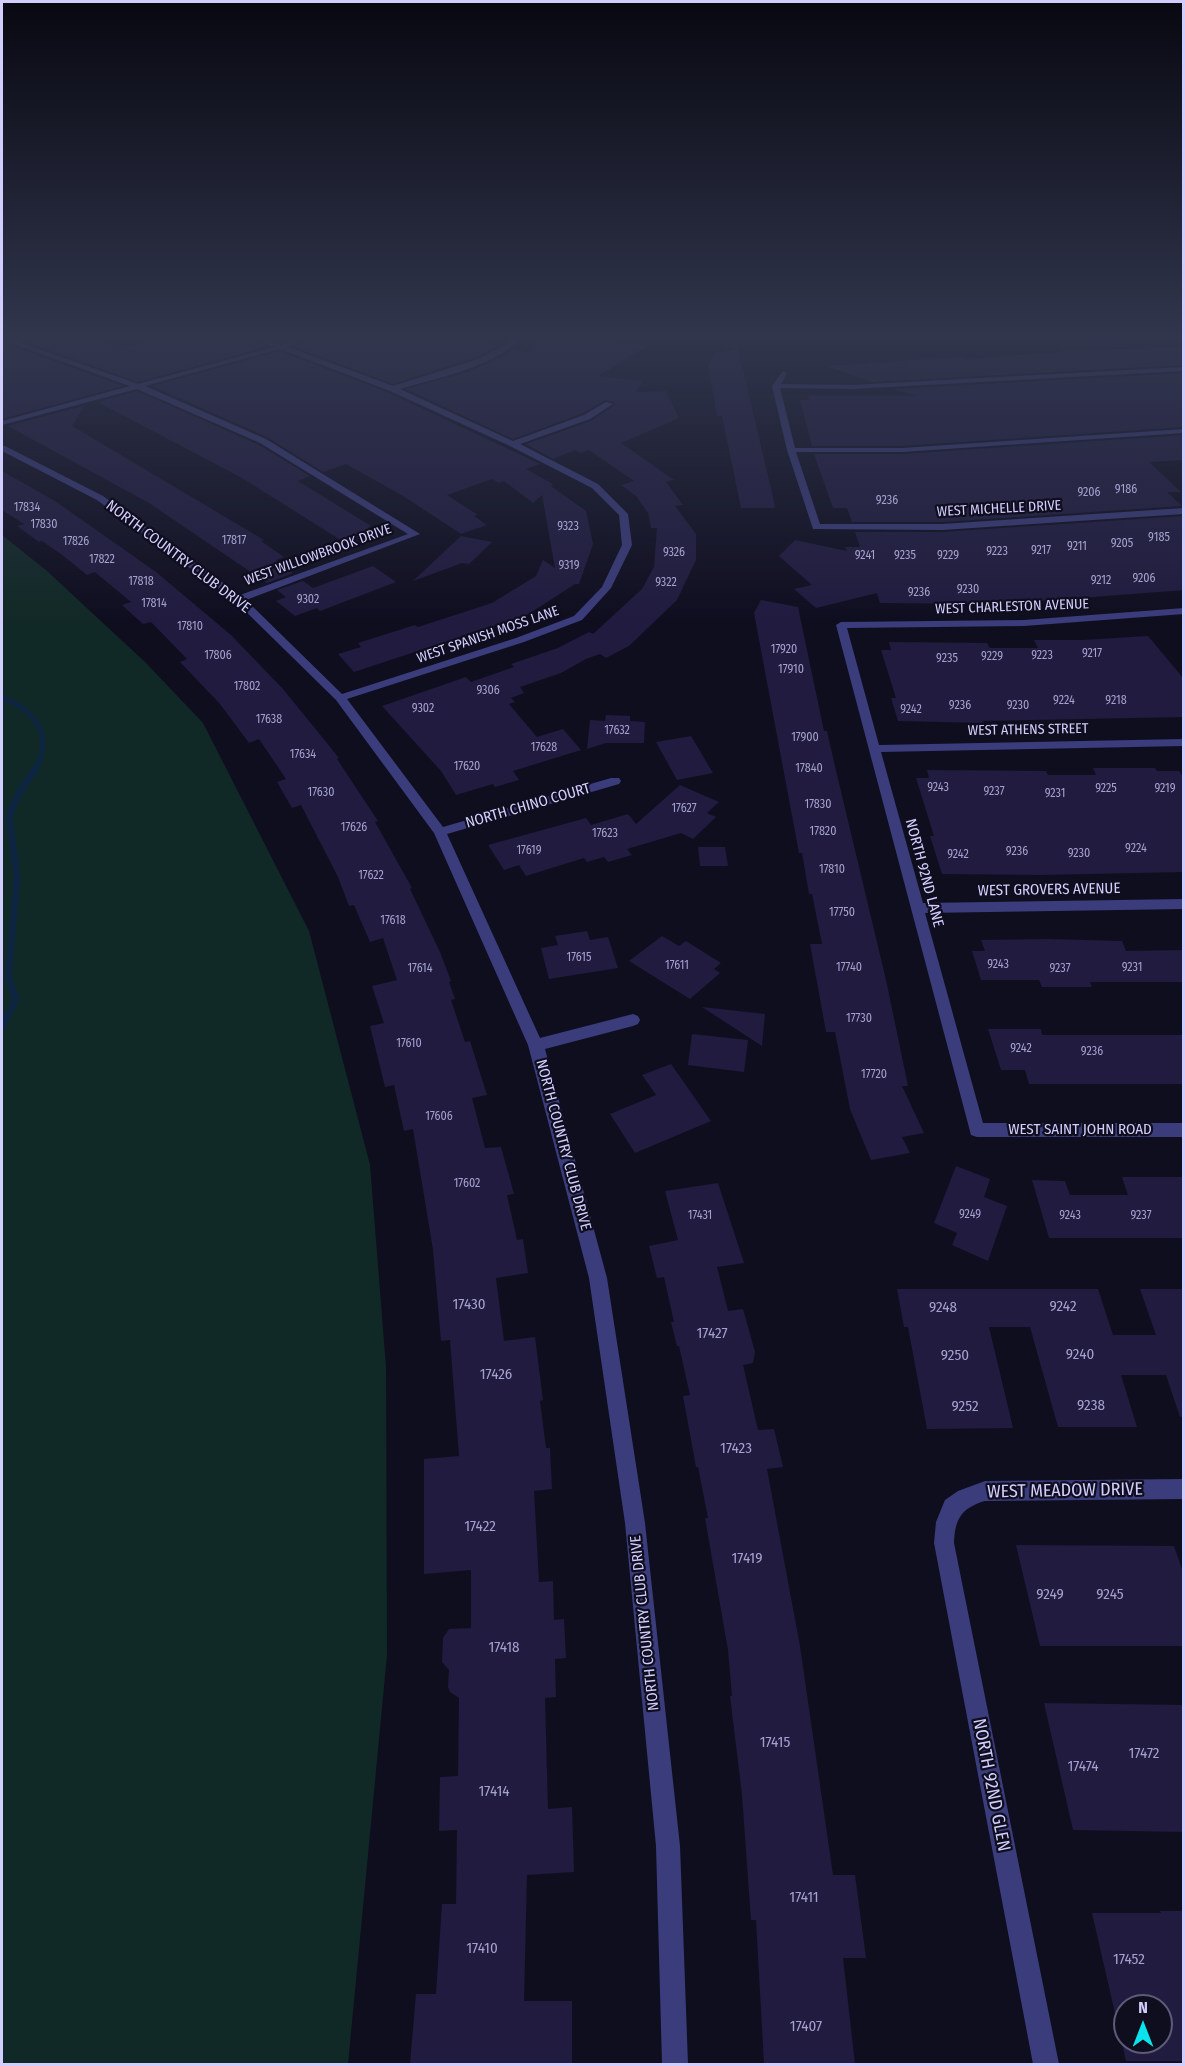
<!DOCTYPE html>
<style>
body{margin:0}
#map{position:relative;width:1185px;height:2066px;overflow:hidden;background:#0f0e1f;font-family:"Fira Sans Condensed",sans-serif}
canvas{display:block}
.frame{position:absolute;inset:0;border:3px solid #d1cefd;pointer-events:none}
.north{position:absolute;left:1113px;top:1994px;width:60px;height:60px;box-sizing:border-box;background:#0f0e1f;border:2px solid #5d5b78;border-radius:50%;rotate:0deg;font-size:16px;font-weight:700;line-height:24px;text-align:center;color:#d1cefd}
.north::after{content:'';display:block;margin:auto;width:21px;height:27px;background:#0be3ec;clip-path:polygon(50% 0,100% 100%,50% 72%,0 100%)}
</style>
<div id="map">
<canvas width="1185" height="2066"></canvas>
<div class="frame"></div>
<div class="north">N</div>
</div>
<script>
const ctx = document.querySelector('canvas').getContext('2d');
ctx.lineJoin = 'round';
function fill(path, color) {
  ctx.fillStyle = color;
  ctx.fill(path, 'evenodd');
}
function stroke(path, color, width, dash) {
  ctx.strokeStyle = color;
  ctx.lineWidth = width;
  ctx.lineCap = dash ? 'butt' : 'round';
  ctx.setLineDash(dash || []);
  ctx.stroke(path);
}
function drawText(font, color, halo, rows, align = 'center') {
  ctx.font = font + ' "Fira Sans Condensed",sans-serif';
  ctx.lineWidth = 4.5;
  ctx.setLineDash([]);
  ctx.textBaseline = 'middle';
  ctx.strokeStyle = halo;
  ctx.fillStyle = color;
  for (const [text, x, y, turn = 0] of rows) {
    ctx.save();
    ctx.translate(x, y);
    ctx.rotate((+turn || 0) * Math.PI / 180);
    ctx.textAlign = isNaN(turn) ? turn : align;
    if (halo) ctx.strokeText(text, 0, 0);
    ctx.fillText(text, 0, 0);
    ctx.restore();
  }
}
const green = new Path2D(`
 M 2,535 L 47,571 L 146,663 L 203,723 L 309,931 L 370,1165 L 386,1367 L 387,1655 L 348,2064 L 2,2064 Z`);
const streamFar1 = new Path2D(`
 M 2,697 C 34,711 55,734 35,770`);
const stream = new Path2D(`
 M 2,1027 L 16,999 L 8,978 L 17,877 L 9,816 L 19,793 L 36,768`);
const building = new Path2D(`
 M 5,335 L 83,335 L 124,348 L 167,335 L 244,335 L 267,347 L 138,382 Z
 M 318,335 L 460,335 L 499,345 L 477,357 L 393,384 L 294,347 Z
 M 538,336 L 575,337 L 574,340 L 649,345 L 598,376 L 642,381 L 636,392 L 666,391 L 679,418 L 621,443 L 674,480 L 666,482 L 683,505 L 675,506 L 696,534 L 696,560 L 677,600 L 629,646 L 606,658 L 600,654 L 586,659 L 561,673 L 520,687 L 524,693 L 511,698 L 515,702 L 509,704 L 537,737 L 563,729 L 581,750 L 513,771 L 519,780 L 495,787 L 493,784 L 456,795 L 441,771 L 382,706 L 466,677 L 471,682 L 514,667 L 511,664 L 558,648 L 589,632 L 593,634 L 642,589 L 654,567 L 657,528 L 651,528 L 648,513 L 636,496 L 621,485 L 634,481 L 589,450 L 580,453 L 575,450 L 553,459 L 526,444 L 591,421 L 614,406 L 614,402 L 605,400 L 583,413 L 513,439 L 406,389 L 468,372 L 501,357 L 513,349 L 530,353 Z
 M 2,342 L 123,386 L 2,419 Z
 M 1153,348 L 1184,348 L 1184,365 L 872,382 L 826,366 L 938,358 L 963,357 L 965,359 L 1062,352 L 1060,351 Z
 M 738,349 L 773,497 L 775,508 L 741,508 L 722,416 L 717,416 L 708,365 L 715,353 Z
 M 280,351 L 389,393 L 540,464 L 526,469 L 553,484 L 551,486 L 586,511 L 593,544 L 579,584 L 575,584 L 527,615 L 354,672 L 338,654 L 361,647 L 358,643 L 415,625 L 418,627 L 492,603 L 536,576 L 543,560 L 555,568 L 542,495 L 533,503 L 504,481 L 499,483 L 492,479 L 447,495 L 478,515 L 474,516 L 487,525 L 461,534 L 403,496 L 346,464 L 323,472 L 267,437 L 152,386 Z
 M 1184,373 L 1184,427 L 902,446 L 812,446 L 800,400 L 809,400 L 808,396 L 916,396 L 894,389 Z
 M 137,391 L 259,445 L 310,476 L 298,481 L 371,526 L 368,527 L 375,531 L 344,542 L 242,478 L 98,402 Z
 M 84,406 L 72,426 L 264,540 L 261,541 L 284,557 L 276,560 L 293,573 L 267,583 L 149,503 L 8,426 Z
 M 1184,435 L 1184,460 L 1149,462 L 1181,492 L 1167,492 L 1182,506 L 942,522 L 852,522 L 847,508 L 833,508 L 814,454 L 902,454 Z
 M 2,471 L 55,501 L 156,572 L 231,635 L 283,689 L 339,758 L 337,759 L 378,821 L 375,822 L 412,888 L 410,889 L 440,952 L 451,981 L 449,982 L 455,999 L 451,1000 L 465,1042 L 470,1041 L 487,1095 L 472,1098 L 485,1148 L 501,1147 L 514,1194 L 507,1195 L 517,1240 L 523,1239 L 528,1273 L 496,1278 L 504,1341 L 535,1337 L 543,1400 L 540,1401 L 546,1448 L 550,1448 L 552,1489 L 534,1491 L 539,1582 L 553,1581 L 554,1620 L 564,1619 L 566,1658 L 555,1659 L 556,1697 L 545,1698 L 548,1809 L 572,1807 L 574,1872 L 527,1875 L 524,2001 L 572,2001 L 572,2064 L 410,2064 L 416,1994 L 436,1994 L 442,1904 L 456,1904 L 457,1830 L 439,1831 L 440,1777 L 458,1776 L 459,1698 L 450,1692 L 448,1687 L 449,1670 L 442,1662 L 443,1638 L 449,1629 L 471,1628 L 471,1570 L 424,1574 L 424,1459 L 459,1456 L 450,1340 L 441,1341 L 433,1250 L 413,1129 L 404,1131 L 394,1085 L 385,1087 L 370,1026 L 384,1023 L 372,986 L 397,980 L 383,938 L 370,942 L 354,905 L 349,906 L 338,877 L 301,805 L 292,808 L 277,782 L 286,779 L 259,739 L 249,743 L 220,704 L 180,662 L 187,659 L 151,622 L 143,624 L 122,605 L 131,602 L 95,572 L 87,575 L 61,554 L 42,541 L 39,542 L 17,526 L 24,524 L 2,510 Z
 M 1184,516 L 1184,590 L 1002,604 L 880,603 L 877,593 L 816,608 L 794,589 L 812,585 L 779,556 L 795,540 L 847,551 L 845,547 L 860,547 L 855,532 L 942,532 Z
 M 461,536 L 492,542 L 469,564 L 462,563 L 413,581 Z
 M 373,566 L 396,582 L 320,611 L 317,608 L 295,616 L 276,601 L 286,597 L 277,590 L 303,581 L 313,588 Z
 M 761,600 L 798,607 L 824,731 L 827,731 L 834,762 L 886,980 L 908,1086 L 902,1086 L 924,1133 L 902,1137 L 910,1153 L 871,1160 L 850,1109 L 835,1032 L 826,1032 L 810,944 L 822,944 L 812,894 L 809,894 L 802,853 L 799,853 L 754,613 Z
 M 1148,636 L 1184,679 L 1184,717 L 983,721 L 984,723 L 898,721 L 891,698 L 896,698 L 881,650 L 891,650 L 889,642 L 987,643 L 990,648 L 1038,648 L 1034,640 L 1082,640 Z
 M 606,715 L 630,716 L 630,721 L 645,722 L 644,743 L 606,743 L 587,749 L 590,720 L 605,721 Z
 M 691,736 L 713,773 L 677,780 L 656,742 Z
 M 1093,768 L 1155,768 L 1157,771 L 1179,771 L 1184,778 L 1184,872 L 1042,875 L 942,874 L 930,836 L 934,836 L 916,778 L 929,778 L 927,770 L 1046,771 L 1048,775 L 1096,775 Z
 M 680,785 L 719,802 L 707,813 L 716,817 L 693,839 L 681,833 L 627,849 L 632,855 L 608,862 L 604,857 L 587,862 L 584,858 L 526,876 L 519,865 L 504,870 L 488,845 L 586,818 L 591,825 L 628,814 L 636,824 Z
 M 698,847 L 725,847 L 728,866 L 700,866 Z
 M 587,931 L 590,940 L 608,937 L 618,968 L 549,979 L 541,948 L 558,945 L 555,936 Z
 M 662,936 L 679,946 L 686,941 L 721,963 L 714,969 L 720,973 L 690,999 L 629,961 Z
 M 1048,939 L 1122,941 L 1126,951 L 1184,950 L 1184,982 L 1090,982 L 1092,987 L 1042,987 L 1039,980 L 981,980 L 972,951 L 985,951 L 981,940 Z
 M 702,1007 L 765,1014 L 762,1046 Z
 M 988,1029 L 1041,1029 L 1042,1035 L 1184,1035 L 1184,1084 L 1029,1084 L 1025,1070 L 1001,1070 Z
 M 692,1034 L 748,1040 L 744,1072 L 688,1065 Z
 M 671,1064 L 711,1121 L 635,1153 L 610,1114 L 656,1095 L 642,1075 Z
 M 956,1166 L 990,1179 L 984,1197 L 1007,1206 L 988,1261 L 952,1245 L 957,1233 L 934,1223 Z
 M 1122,1177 L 1184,1177 L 1184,1238 L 1049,1238 L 1032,1180 L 1065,1181 L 1070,1195 L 1128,1195 Z
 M 718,1183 L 744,1263 L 717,1267 L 728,1311 L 743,1309 L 755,1352 L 753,1363 L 743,1365 L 758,1430 L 774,1429 L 783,1467 L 767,1469 L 800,1646 L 833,1875 L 855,1875 L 866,1958 L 843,1958 L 855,2064 L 764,2064 L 756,1920 L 751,1920 L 742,1795 L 730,1696 L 732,1696 L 728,1650 L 705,1518 L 708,1518 L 698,1467 L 696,1467 L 683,1396 L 690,1395 L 679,1346 L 677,1346 L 671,1322 L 674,1322 L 664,1277 L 657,1278 L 649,1246 L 678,1240 L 665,1191 Z
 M 897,1289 L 1098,1289 L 1113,1335 L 1156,1335 L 1140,1289 L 1184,1289 L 1184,1416 L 1180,1417 L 1166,1375 L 1121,1375 L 1137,1427 L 1058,1427 L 1030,1327 L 989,1327 L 1013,1428 L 927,1429 L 908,1327 L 904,1327 Z
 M 1016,1545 L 1174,1546 L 1184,1575 L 1184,1646 L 1040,1646 Z
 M 1044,1703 L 1184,1705 L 1184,1832 L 1073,1830 Z
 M 1160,1911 L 1184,1911 L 1184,2061 L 1126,2061 L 1092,1913 L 1161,1913 ZM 1125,2006 L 1161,2006 L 1161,2042 L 1125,2042 Z`);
const minor = new Path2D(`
 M 246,335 L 255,335 L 281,345 L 307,335 L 316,335 L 288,347 L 393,386 L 478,359 L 508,343 L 516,335 L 523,335 C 501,366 436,378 400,389 L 513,441 L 584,415 L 606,402 L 613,404 L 590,419 L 520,444 L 598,484 L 628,514 L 632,545 L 611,588 L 582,620 L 524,642 L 347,699 L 443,827 L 611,778 L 619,778 L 621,781 L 619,784 L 447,834 L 540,1038 L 633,1014 L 638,1016 L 640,1020 L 638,1024 L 633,1026 L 545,1049 L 607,1278 L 645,1523 L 680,1846 L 688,2064 L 662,2064 L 656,1846 L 625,1523 L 589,1278 L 528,1045 L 434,833 L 336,700 L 235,601 L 97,500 L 2,451 L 2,446 L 5,446 L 103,496 L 240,595 L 408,534 L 260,443 L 137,389 L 2,425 L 2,421 L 130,386 L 2,340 L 2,336 L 138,384 L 274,347 ZM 280,349 L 390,391 L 510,446 L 592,488 L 619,515 L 622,545 L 602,587 L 574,616 L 516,638 L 342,694 L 246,600 L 420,534 L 266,439 L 145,386 Z
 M 1184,367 L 1184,371 L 852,389 L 780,388 L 795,448 L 902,448 L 1184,429 L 1184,433 L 902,452 L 796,452 L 820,524 L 942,524 L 1184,508 L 1184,514 L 942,530 L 813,529 L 787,450 L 772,386 L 783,371 L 787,373 L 781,384 L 852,385 Z
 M 1184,608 L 1184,614 L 1024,626 L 847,628 L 879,745 L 1184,739 L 1184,746 L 881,752 L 923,903 L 1184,899 L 1184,909 L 925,913 L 983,1123 L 1184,1123 L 1184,1137 L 977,1137 L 971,1135 L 836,625 L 841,622 L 1024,620 Z
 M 1184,1479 L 1184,1499 L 985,1501 C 961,1508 955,1519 954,1543 L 1059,2064 L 1033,2064 L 934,1543 L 936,1522 L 945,1500 L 958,1491 L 985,1481 Z`);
const numberNames = [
 ["9186",1126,490],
 ["9206",1089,493],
 ["9236",887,501],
 ["17834",27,508],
 ["17830",44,525],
 ["9323",568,527],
 ["9185",1159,538],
 ["17817",234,541],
 ["17826",76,542],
 ["9205",1122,544],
 ["9211",1077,547],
 ["9217",1041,551],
 ["9223",997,552],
 ["9326",674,553],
 ["9241",865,556],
 ["9235",905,556],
 ["9229",948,556],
 ["17822",102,560],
 ["9319",569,566],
 ["9206",1144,579],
 ["9212",1101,581],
 ["17818",141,582],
 ["9322",666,583],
 ["9230",968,590],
 ["9236",919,593],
 ["9302",308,600],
 ["17814",154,604],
 ["17810",190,627],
 ["17920",784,650],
 ["9217",1092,654],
 ["17806",218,656],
 ["9223",1042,656],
 ["9229",992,657],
 ["9235",947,659],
 ["17910",791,670],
 ["17802",247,687],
 ["9306",488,691],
 ["9224",1064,701],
 ["9218",1116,701],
 ["9236",960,706],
 ["9230",1018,706],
 ["9302",423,709],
 ["9242",911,710],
 ["17638",269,720],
 ["17632",617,731],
 ["17900",805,738],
 ["17628",544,748],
 ["17634",303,755],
 ["17620",467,767],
 ["17840",809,769],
 ["9243",938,788],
 ["9225",1106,789],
 ["9219",1165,789],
 ["9237",994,792],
 ["17630",321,793],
 ["9231",1055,794],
 ["17830",818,805],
 ["17627",684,809],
 ["17626",354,828],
 ["17820",823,832],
 ["17623",605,834],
 ["9224",1136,849],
 ["17619",529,851],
 ["9236",1017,852],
 ["9230",1079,854],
 ["9242",958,855],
 ["17810",832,870],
 ["17622",371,876],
 ["17750",842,913],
 ["17618",393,921],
 ["17615",579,958],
 ["9243",998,965],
 ["17611",677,966],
 ["17740",849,968],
 ["9231",1132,968],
 ["17614",420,969],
 ["9237",1060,969],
 ["17730",859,1019],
 ["17610",409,1044],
 ["9242",1021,1049],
 ["9236",1092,1052],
 ["17720",874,1075],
 ["17606",439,1117],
 ["17602",467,1184],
 ["9249",970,1215],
 ["17431",700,1216],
 ["9243",1070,1216],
 ["9237",1141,1216]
];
const farStreetnames = [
 ["WEST MICHELLE DRIVE",999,509,-3],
 ["WEST WILLOWBROOK DRIVE",318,555,-20],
 ["WEST CHARLESTON AVENUE",1012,607,-2],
 ["WEST SPANISH MOSS LANE",488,635,-19],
 ["WEST ATHENS STREET",1028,730,-1]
];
const streetNames = [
 ["NORTH COUNTRY CLUB DRIVE",178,557,37],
 ["NORTH CHINO COURT",528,806,-16],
 ["NORTH 92ND LANE",924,873,75],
 ["WEST GROVERS AVENUE",1049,890,-1],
 ["WEST SAINT JOHN ROAD",1080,1130],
 ["NORTH COUNTRY CLUB DRIVE",563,1145,75],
 ["NORTH COUNTRY CLUB DRIVE",645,1623,-96]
];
const nearNumbernames = [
 ["17430",469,1305],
 ["9242",1063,1307],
 ["9248",943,1308],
 ["17427",712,1334],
 ["9240",1080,1355],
 ["9250",955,1356],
 ["17426",496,1375],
 ["9238",1091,1406],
 ["9252",965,1407],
 ["17423",736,1449],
 ["17422",480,1527],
 ["17419",747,1559],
 ["9249",1050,1595],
 ["9245",1110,1595],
 ["17418",504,1648],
 ["17415",775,1743],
 ["17472",1144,1754],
 ["17474",1083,1767],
 ["17414",494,1792],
 ["17411",804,1898],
 ["17410",482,1949],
 ["17452",1129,1960],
 ["17407",806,2027]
];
const nearStreetnames = [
 ["WEST MEADOW DRIVE",1065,1491,-1],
 ["NORTH 92ND GLEN",991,1785,79]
];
fill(green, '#112926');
stroke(streamFar1, '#0e2542', 5);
stroke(stream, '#0e2542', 7);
fill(building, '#201b3f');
fill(minor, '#3b3c7c');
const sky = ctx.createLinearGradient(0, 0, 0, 624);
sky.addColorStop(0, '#080811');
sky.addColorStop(0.54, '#31364d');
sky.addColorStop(1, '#31364d00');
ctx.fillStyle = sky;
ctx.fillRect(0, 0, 1185, 624);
drawText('12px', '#a5a1ce', null, numberNames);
drawText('14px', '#d1cefd', '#0f0e1f', farStreetnames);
drawText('15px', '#d1cefd', '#0f0e1f', streetNames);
drawText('15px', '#a5a1ce', null, nearNumbernames);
drawText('18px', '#d1cefd', '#0f0e1f', nearStreetnames);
</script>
